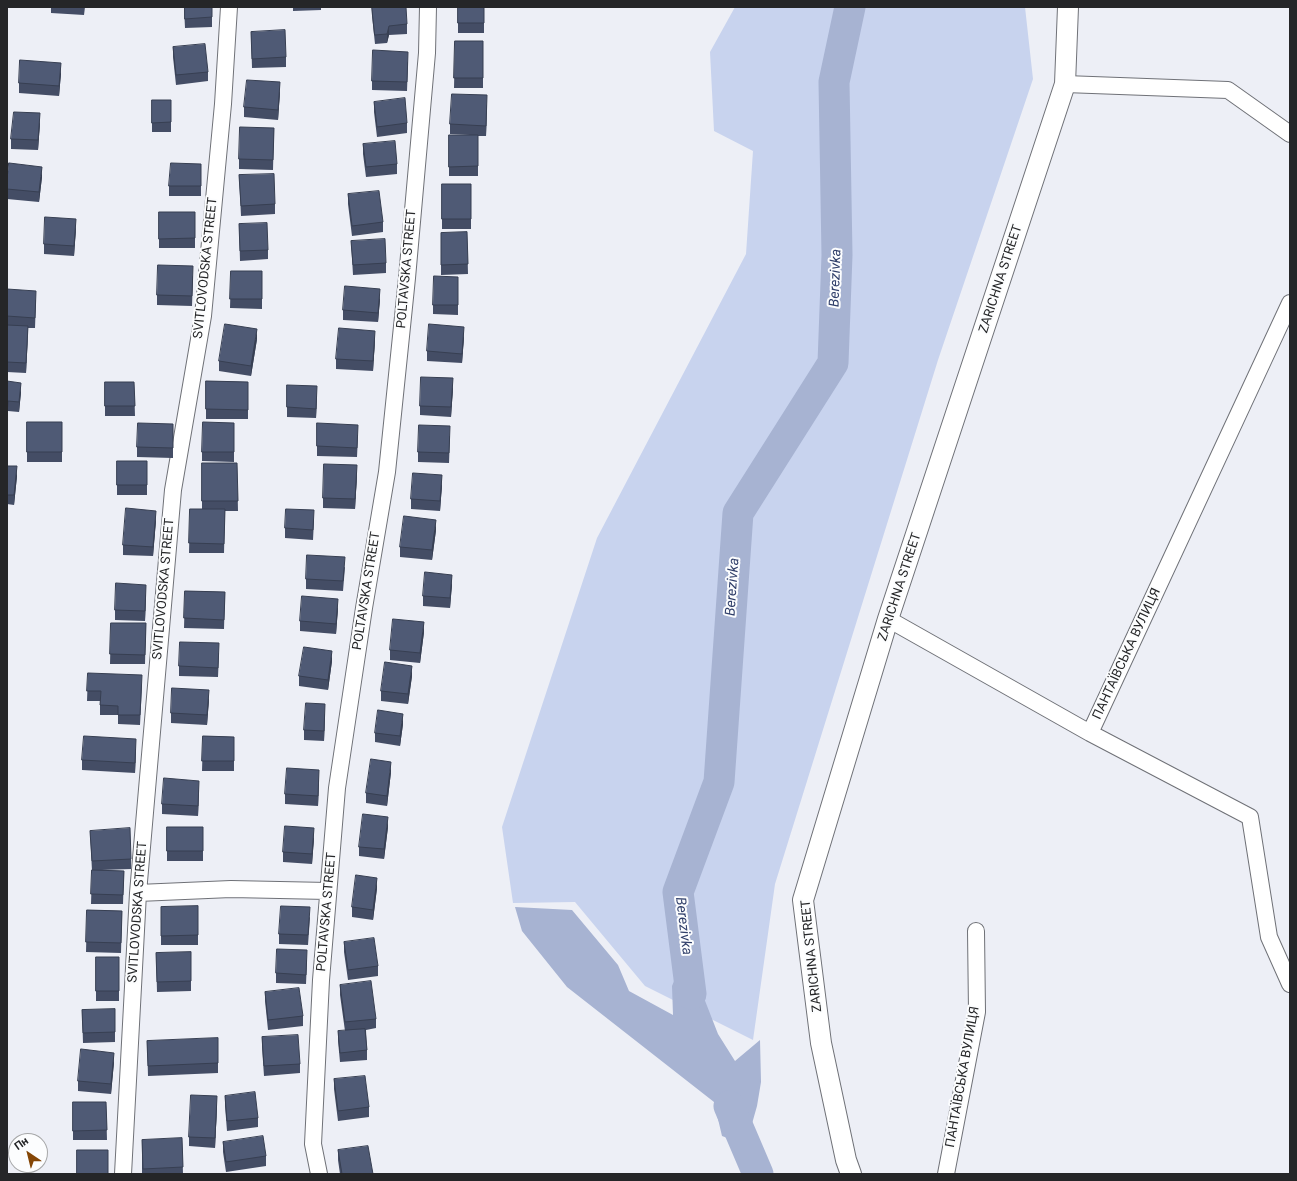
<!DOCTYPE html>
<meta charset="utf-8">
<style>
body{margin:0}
#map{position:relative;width:1297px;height:1181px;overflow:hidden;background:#edeff6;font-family:Roboto,sans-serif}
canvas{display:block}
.frame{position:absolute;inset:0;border:8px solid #252628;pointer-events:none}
.north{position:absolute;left:8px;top:1133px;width:40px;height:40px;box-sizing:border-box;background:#fcfdfe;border:1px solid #a6a7a8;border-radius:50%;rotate:325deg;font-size:11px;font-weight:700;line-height:16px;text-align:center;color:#252628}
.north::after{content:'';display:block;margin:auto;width:14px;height:18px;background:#844606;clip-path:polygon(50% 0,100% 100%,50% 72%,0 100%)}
</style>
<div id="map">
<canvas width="1297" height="1181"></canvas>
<div class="frame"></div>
<div class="north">Пн</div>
</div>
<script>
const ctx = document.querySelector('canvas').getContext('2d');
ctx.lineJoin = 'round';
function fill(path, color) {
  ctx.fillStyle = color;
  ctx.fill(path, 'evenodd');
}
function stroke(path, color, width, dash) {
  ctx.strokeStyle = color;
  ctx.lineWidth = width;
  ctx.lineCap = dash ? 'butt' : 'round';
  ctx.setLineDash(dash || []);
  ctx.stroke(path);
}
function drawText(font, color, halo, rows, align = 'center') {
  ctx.font = font + ' Roboto,sans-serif';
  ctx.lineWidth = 4;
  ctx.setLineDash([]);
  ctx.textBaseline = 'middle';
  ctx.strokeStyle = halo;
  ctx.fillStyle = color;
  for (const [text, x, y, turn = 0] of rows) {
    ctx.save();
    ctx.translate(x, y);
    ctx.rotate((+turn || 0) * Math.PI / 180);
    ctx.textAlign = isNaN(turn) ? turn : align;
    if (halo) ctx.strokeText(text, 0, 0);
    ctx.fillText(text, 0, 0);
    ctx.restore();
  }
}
const green = new Path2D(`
 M 735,7 L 1025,7 L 1033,79 L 938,360 L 775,884 L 753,1040 L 645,986 L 575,902 L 513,903 L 502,827 L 597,538 L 746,254 L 753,151 L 714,131 L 710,52 Z`);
const water = new Path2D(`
 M 515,907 L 572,910 L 618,965 L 629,991 L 673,1015 L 672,986 L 686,952 L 718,1034 L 735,1061 L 760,1040 L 761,1082 L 757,1106 L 746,1145 L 722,1136 L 714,1102 L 567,987 L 522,931 Z`);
const river = new Path2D(`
 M 691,994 L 678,892 L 719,782 L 738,513 L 833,363 L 837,255 L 834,82 L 850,7
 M 729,1106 L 758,1174`);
const minor = new Path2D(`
 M 1065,84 L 1228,90 L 1290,134
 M 888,619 L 1090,733 L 1250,817 L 1269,937 L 1290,984
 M 1090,733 L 1290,303
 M 138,893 L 231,889 L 328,891
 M 123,1174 L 138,893 L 173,490 L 203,316 L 223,104 L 229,7
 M 319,1174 L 313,1144 L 321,980 L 337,788 L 364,608 L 387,472 L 407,278 L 427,53 L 428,7
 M 946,1174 L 977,1012 L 976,931`);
const tertiary = new Path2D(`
 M 851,1174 L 846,1160 L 821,1043 L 803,900 L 888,619 L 1065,84 L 1068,7`);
const wall = new Path2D(`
 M 51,7 L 85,7 L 84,15 L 51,13 Z
 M 184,7 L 212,7 L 212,27 L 185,28 Z
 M 293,7 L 321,7 L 321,10 L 293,11 Z
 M 372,7 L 407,24 L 407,34 L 389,35 L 387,43 L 375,44 L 372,15 Z
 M 458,7 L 484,7 L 484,33 L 458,33 Z
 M 251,32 L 286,57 L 286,67 L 252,68 Z
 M 455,41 L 483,41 L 483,88 L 454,88 Z
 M 173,47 L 208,72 L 208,81 L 176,85 L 173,57 Z
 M 408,62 L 407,91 L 372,90 L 372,81 Z
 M 61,73 L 59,96 L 19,93 L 19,83 Z
 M 280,92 L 278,120 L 244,117 L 244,107 Z
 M 152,100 L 171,100 L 171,132 L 152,132 Z
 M 374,102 L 407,123 L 407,133 L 377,137 L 374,112 Z
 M 487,105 L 486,136 L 478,136 L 478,176 L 449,176 L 449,135 L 470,135 L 450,134 L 450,124 Z
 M 40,123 L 38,150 L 11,149 L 11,139 Z
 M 274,128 L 273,170 L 239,169 L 239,159 Z
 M 363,144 L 397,164 L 397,174 L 366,177 L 363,154 Z
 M 239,175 L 275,204 L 275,214 L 241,216 Z
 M 42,177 L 39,202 L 7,199 L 7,180 Z
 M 442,184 L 471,184 L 471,229 L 442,229 Z
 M 169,186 L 201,186 L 201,196 L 169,196 Z
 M 348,194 L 383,222 L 383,232 L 352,236 L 348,204 Z
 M 159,212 L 195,212 L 195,248 L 159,248 Z
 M 239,224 L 268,250 L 268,259 L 240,261 Z
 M 76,228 L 74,256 L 44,254 L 44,244 Z
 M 467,232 L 468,274 L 441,275 L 441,233 Z
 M 351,241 L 386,263 L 386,273 L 353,275 Z
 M 231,271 L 262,271 L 262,309 L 230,308 Z
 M 193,276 L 192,306 L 157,305 L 157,295 Z
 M 458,277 L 458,315 L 433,314 L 433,305 Z
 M 7,289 L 36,300 L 35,328 L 28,328 L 26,373 L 7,372 Z
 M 380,299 L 378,322 L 343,320 L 343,310 Z
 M 464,337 L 462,363 L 427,361 L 427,351 Z
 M 257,339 L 251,376 L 219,371 L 219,361 Z
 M 375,340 L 373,371 L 336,369 L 336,359 Z
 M 7,381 L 21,392 L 19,412 L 8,411 L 7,423 Z
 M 206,381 L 248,382 L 248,419 L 206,419 Z
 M 105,382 L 134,382 L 135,416 L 105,416 Z
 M 453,388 L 451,417 L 420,415 L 420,406 Z
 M 317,396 L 316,418 L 287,417 L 287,407 Z
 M 27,422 L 62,422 L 62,462 L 27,462 Z
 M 173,424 L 173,458 L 137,457 L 137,447 Z
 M 234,433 L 234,462 L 202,461 L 202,452 Z
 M 358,435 L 357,457 L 317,456 L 317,446 Z
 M 450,436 L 449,463 L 418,462 L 418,452 Z
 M 117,461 L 147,461 L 147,495 L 117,495 Z
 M 202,463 L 237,463 L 238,511 L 225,511 L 224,553 L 189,553 L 190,509 L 202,509 Z
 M 7,466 L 17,476 L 14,505 L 7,504 Z
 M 357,475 L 355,509 L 323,508 L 323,498 Z
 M 442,485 L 440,511 L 411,509 L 411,499 Z
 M 156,520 L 153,556 L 123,555 L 123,545 Z
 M 314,520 L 313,540 L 285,538 L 285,528 Z
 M 436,530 L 432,560 L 400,557 L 400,547 Z
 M 345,567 L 343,591 L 306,589 L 306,579 Z
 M 452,584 L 450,608 L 423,606 L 423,596 Z
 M 185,591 L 225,592 L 224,629 L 184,628 Z
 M 146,595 L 145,621 L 115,620 L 115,610 Z
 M 338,608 L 336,634 L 300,631 L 300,621 Z
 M 111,623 L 146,623 L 145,664 L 110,664 Z
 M 424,632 L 420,663 L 390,660 L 390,650 Z
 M 219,653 L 218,677 L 179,676 L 179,666 Z
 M 332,661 L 328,690 L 299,686 L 299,676 Z
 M 88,673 L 142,685 L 140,725 L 118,724 L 118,715 L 100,715 L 100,701 L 87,701 Z
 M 412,676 L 408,704 L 381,701 L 381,691 Z
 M 209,699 L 207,725 L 171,723 L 171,713 Z
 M 325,714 L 324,741 L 304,740 L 304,730 Z
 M 403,724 L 400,746 L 375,742 L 375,733 Z
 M 203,736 L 234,737 L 234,771 L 202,771 Z
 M 136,749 L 135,773 L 82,770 L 82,760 Z
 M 391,772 L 387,806 L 366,803 L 366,793 Z
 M 319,780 L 318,806 L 285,804 L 285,794 Z
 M 199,790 L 198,816 L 162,814 L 162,804 Z
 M 167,827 L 203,827 L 203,861 L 167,861 Z
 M 388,827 L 384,859 L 359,856 L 359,847 Z
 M 90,831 L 131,859 L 131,869 L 102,870 L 124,871 L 123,904 L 91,904 L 92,871 Z
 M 314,838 L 312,864 L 283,862 L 283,852 Z
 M 377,888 L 373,920 L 352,917 L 352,907 Z
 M 198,906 L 198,945 L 161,945 L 161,907 Z
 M 87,910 L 122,911 L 121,953 L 86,952 Z
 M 310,917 L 308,945 L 279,944 L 279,934 Z
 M 344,942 L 378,966 L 378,976 L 348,980 L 344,952 Z
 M 191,952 L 191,991 L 157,992 L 156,953 Z
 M 96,957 L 119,957 L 119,1001 L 96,1001 Z
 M 307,960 L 306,984 L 276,983 L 276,973 Z
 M 340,985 L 376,1019 L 376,1028 L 366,1030 L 367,1050 L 367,1060 L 340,1062 L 338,1041 L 338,1031 L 345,1031 L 340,995 Z
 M 265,992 L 303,1016 L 303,1026 L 268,1030 L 265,1001 Z
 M 115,1009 L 115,1042 L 83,1043 L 82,1010 Z
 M 262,1037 L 300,1064 L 300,1073 L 264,1076 L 262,1047 Z
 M 218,1038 L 218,1073 L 148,1076 L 147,1041 Z
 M 114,1062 L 111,1094 L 78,1091 L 78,1081 Z
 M 334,1079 L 369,1107 L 369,1117 L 338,1121 L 334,1089 Z
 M 225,1096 L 258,1118 L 258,1127 L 227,1131 L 225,1106 Z
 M 73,1102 L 106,1102 L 107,1140 L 73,1140 Z
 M 217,1106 L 215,1148 L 189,1146 L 189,1137 Z
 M 182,1138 L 183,1174 L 142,1174 L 142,1140 Z
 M 223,1142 L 266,1156 L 266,1166 L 226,1172 L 223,1152 Z
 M 338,1150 L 373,1174 L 340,1174 L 338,1160 Z`);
const shadedWall = new Path2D(`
 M 389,26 L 389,35 L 387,43 L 387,34 Z
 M 61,63 L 61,73 L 59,96 L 59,86 Z
 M 280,82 L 280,92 L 278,120 L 278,110 Z
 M 487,95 L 487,105 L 486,136 L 486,126 Z
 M 40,113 L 40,123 L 38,150 L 38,140 Z
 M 42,167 L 42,177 L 39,202 L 39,192 Z
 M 76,219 L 76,228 L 74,256 L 74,246 Z
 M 380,289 L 380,299 L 378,322 L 378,313 Z
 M 28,326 L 28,336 L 26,373 L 26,363 Z
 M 464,327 L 464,337 L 462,363 L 462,354 Z
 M 257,329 L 257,339 L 251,376 L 251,366 Z
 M 375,331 L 375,340 L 373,371 L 373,361 Z
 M 453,378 L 453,388 L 451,417 L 451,407 Z
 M 21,383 L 21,392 L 19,412 L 19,402 Z
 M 317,386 L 317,396 L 316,418 L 316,409 Z
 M 8,401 L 8,411 L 7,423 L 7,414 Z
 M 357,465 L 357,475 L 355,509 L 355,499 Z
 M 17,466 L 17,476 L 14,505 L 14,495 Z
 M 442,475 L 442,485 L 440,511 L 440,501 Z
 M 156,511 L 156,520 L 153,556 L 153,547 Z
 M 436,520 L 436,530 L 432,560 L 432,550 Z
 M 452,575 L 452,584 L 450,608 L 450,598 Z
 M 146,585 L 146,595 L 145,621 L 145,611 Z
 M 338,599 L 338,608 L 336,634 L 336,624 Z
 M 424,622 L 424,632 L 420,663 L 420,653 Z
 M 332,651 L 332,661 L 328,690 L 328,680 Z
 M 412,666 L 412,676 L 408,704 L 408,694 Z
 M 209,690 L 209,699 L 207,725 L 207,715 Z
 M 325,704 L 325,714 L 324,741 L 324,731 Z
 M 403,714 L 403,724 L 400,746 L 400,736 Z
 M 136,739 L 136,749 L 135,773 L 135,763 Z
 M 391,762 L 391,772 L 387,806 L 387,796 Z
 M 319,770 L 319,780 L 318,806 L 318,796 Z
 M 199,781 L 199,790 L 198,816 L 198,806 Z
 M 388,817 L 388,827 L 384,859 L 384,849 Z
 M 314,828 L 314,838 L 312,864 L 312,854 Z
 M 377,878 L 377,888 L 373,920 L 373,910 Z
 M 114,1053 L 114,1062 L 111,1094 L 111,1084 Z
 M 217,1096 L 217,1106 L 215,1148 L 215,1138 Z`);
const building = new Path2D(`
 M 185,7 L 212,7 L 212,17 L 185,19 Z
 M 372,7 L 406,7 L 407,24 L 389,26 L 387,34 L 375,35 Z
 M 458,7 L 484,7 L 484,23 L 458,23 Z
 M 285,30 L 286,57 L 252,59 L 251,32 Z
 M 455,41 L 483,41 L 483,78 L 454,78 Z
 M 205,44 L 208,72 L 176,75 L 173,47 Z
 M 373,50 L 408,52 L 407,82 L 372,81 Z
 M 20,60 L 61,63 L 59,86 L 19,83 Z
 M 247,80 L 280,82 L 278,110 L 244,107 Z
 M 452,94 L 487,95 L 486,126 L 450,124 Z
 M 405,98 L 407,123 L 377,127 L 374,102 Z
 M 152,100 L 171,100 L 171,122 L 152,123 Z
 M 14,112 L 40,113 L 38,140 L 11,139 Z
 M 240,127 L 274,128 L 273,160 L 239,159 Z
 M 449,135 L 478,135 L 478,166 L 449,167 Z
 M 395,141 L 397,164 L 366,167 L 363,144 Z
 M 9,163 L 42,167 L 39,192 L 7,189 L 7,180 Z
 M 171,163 L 201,164 L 201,186 L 169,186 Z
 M 274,174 L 275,204 L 241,206 L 239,175 Z
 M 442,184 L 471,184 L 471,219 L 442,219 Z
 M 379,191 L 383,222 L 352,226 L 348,194 Z
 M 159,212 L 195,212 L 195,238 L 159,239 Z
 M 45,217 L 76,219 L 74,246 L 44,244 Z
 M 267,223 L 268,250 L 240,251 L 239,224 Z
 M 467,232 L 468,264 L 441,265 L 441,233 Z
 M 385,239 L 386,263 L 353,265 L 351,241 Z
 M 158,265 L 193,266 L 192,296 L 157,295 Z
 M 231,271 L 262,271 L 262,299 L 230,299 Z
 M 434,276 L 458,277 L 458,305 L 433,305 Z
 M 345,286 L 380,289 L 378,313 L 343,310 Z
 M 7,289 L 36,291 L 35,318 L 7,316 Z
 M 225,324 L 257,329 L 251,366 L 219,361 Z
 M 429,324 L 464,327 L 462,354 L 427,351 Z
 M 7,325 L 28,326 L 26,363 L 7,362 Z
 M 339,328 L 375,331 L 373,361 L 336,359 Z
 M 421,377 L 453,378 L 451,407 L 420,406 Z
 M 7,381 L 21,383 L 19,402 L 8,401 L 7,414 Z
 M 206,381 L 248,382 L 248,410 L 206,409 Z
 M 105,382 L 134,382 L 135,406 L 105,406 Z
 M 287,385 L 317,386 L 316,409 L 287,407 Z
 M 27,422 L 62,422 L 62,452 L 27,452 Z
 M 203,422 L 234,423 L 234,452 L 202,452 Z
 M 138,423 L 173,424 L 173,448 L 137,447 Z
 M 317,423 L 358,425 L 357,448 L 317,446 Z
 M 419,425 L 450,426 L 449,453 L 418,452 Z
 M 117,461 L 147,461 L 147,485 L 117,485 Z
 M 202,463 L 237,463 L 238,501 L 202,501 Z
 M 324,464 L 357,465 L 355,499 L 323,498 Z
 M 7,466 L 17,466 L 14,495 L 7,495 Z
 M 413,473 L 442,475 L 440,501 L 411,499 Z
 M 126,508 L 156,511 L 153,547 L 123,545 Z
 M 190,509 L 225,509 L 224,544 L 189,543 Z
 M 286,509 L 314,510 L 313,530 L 285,528 Z
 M 404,516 L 436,520 L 432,550 L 400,547 Z
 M 307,555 L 345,557 L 343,581 L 306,579 Z
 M 425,572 L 452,575 L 450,598 L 423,596 Z
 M 116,583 L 146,585 L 145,611 L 115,610 Z
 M 185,591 L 225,592 L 224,620 L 184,618 Z
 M 302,596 L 338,599 L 336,624 L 300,621 Z
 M 393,619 L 424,622 L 420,653 L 390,650 Z
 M 111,623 L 146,623 L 145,655 L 110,654 Z
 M 180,642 L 219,643 L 218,668 L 179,666 Z
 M 304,647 L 332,651 L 328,680 L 299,676 Z
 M 385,662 L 412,666 L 408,694 L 381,691 Z
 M 88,673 L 142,675 L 140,715 L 118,715 L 118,706 L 100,705 L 101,691 L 87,691 Z
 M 172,688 L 209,690 L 207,715 L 171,713 Z
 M 306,703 L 325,704 L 324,731 L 304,730 Z
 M 378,710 L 403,714 L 400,736 L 375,733 Z
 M 84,736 L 136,739 L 135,763 L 82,760 Z
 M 203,736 L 234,737 L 234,761 L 202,761 Z
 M 371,759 L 391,762 L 387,796 L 366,793 Z
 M 287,768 L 319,770 L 318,796 L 285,794 Z
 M 164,778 L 199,781 L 198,806 L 162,804 Z
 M 363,814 L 388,817 L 384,849 L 359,847 Z
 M 285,826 L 314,828 L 312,854 L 283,852 Z
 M 167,827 L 203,827 L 203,851 L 167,851 Z
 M 130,828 L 131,859 L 92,861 L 90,831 Z
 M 92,870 L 124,871 L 123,895 L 91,894 Z
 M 356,875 L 377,878 L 373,910 L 352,907 Z
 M 198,906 L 198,935 L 161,936 L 161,907 Z
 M 281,906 L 310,907 L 308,935 L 279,934 Z
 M 87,910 L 122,911 L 121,943 L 86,942 Z
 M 374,938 L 378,966 L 348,970 L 344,942 Z
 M 277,949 L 307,950 L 306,975 L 276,973 Z
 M 191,952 L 191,981 L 157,982 L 156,953 Z
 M 96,957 L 119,957 L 119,991 L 96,991 Z
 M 371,981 L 376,1019 L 345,1022 L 340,985 Z
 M 299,988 L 303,1016 L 268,1020 L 265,992 Z
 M 115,1009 L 115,1032 L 83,1033 L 82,1010 Z
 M 365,1029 L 367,1050 L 340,1053 L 338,1031 Z
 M 298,1035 L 300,1064 L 264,1066 L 262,1037 Z
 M 218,1038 L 218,1063 L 148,1066 L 147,1041 Z
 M 81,1049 L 114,1053 L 111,1084 L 78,1081 Z
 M 365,1076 L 369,1107 L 338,1111 L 334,1079 Z
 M 255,1092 L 258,1118 L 227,1121 L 225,1096 Z
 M 191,1095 L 217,1096 L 215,1138 L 189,1137 Z
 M 73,1102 L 106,1102 L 107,1130 L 73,1131 Z
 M 263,1136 L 266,1156 L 226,1162 L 223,1142 Z
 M 182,1138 L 183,1167 L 143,1169 L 142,1140 Z
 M 368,1146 L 373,1174 L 342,1174 L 338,1150 Z
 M 77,1150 L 108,1150 L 108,1174 L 77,1174 Z`);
const streetNames = [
 ["SVITLOVODSKA STREET",206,268,-84],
 ["POLTAVSKA STREET",407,269,-85],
 ["ZARICHNA STREET",1001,279,-72],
 ["ZARICHNA STREET",900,587,-72],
 ["SVITLOVODSKA STREET",164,589,-85],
 ["POLTAVSKA STREET",367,591,-81],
 ["ПАНТАЇВСЬКА ВУЛИЦЯ",1127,654,-65],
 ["SVITLOVODSKA STREET",138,912,-86],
 ["POLTAVSKA STREET",327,912,-85],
 ["ZARICHNA STREET",812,956,-96],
 ["ПАНТАЇВСЬКА ВУЛИЦЯ",963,1077,-80]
];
const waterNames = [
 ["Berezivka",836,278,-88],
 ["Berezivka",733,587,-86],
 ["Berezivka",683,926,83]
];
fill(green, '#c8d3ee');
fill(water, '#a7b3d2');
stroke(river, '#a7b3d2', 31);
stroke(minor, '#6f7177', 18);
stroke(tertiary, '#6f7177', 22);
stroke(minor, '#fff', 16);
stroke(tertiary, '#fff', 20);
fill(wall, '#444d65');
fill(shadedWall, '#373f52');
fill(building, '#4f5a75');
stroke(building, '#373f52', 1);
drawText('13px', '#252628', '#fcfdfe', streetNames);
drawText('italic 14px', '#303f6a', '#fcfdfe', waterNames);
</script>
